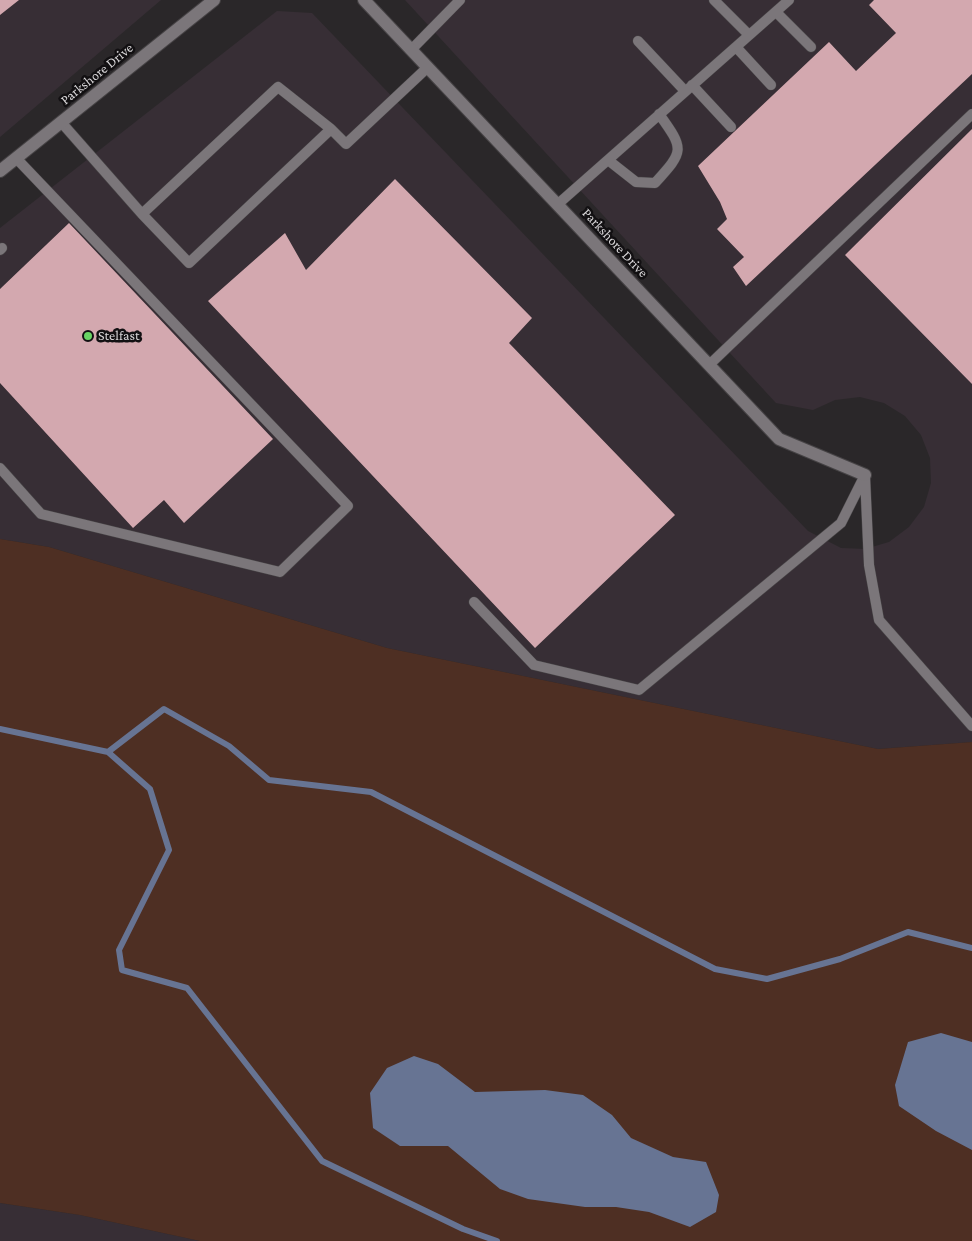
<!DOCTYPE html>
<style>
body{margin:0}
canvas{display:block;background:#2a2729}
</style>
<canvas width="972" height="1241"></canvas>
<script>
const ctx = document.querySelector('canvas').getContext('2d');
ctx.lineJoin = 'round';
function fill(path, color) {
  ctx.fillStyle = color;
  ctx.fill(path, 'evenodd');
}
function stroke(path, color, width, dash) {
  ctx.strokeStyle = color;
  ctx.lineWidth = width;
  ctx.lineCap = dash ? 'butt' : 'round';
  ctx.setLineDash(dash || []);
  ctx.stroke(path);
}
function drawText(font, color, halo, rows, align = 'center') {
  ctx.font = font + ' "Crimson Pro",serif';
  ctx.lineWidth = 5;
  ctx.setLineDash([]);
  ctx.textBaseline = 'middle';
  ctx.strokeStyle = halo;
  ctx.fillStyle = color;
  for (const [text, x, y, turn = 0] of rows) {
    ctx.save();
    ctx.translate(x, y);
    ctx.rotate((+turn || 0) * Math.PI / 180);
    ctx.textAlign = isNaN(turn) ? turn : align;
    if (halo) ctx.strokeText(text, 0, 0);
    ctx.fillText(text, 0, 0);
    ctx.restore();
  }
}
const built = new Path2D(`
 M 0,0 L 161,0 L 0,137 Z
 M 405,0 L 972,0 L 972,742 L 878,749 L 387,648 L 49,547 L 0,539 L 0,228 L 277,11 L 312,13 L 808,531 L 841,548 L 865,549 L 889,542 L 909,527 L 924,507 L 931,483 L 930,458 L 921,435 L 905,416 L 884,403 L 860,397 L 835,400 L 813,410 L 776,403 Z
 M 0,1203 L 80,1215 L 200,1241 L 0,1241 Z`);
const green = new Path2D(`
 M 0,539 L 49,547 L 387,648 L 878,749 L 972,742 L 972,1241 L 200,1241 L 80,1215 L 0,1203 Z`);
const water = new Path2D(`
 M 941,1033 L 972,1042 L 972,1150 L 936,1131 L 899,1106 L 895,1085 L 908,1042 Z
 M 414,1056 L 438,1064 L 475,1092 L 545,1090 L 583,1095 L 612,1115 L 631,1138 L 673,1157 L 706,1162 L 719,1195 L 716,1212 L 690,1227 L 649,1212 L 616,1207 L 585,1207 L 528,1199 L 500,1189 L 448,1146 L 400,1146 L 373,1128 L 370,1093 L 387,1068 Z`);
const stream = new Path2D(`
 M 0,729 L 108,752 L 150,789 L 169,850 L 119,950 L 122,970 L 187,988 L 322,1161 L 463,1229 L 497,1241
 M 108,752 L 164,709 L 229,746 L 269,780 L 371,792 L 715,969 L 767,979 L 840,959 L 908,932 L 972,948`);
const building = new Path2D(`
 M 0,0 L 19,0 L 0,15 Z
 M 874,0 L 972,0 L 972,74 L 746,286 L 733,267 L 744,257 L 717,229 L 727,219 L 720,202 L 698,166 L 829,42 L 856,71 L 896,33 L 869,5 Z
 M 972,129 L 972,384 L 845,255 Z
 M 395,179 L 532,318 L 509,343 L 675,515 L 535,648 L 208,301 L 285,233 L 306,270 Z
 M 69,223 L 273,439 L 184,523 L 164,500 L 133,528 L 0,383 L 0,289 Z`);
const service = new Path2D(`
 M 714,0 L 749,35
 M 776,12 L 811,47
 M 638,41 L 685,91
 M 736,47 L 771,85
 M 412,49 L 460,0
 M 692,85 L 731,127
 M 61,122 L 142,214 L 278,87 L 331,129 L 346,144 L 428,67
 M 608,160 L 636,182 L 655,183 C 684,151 685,150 659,114
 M 558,204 L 789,0
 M 142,214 L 189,263 L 331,129
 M 0,250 L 2,248
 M 709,365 L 972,114
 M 0,468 L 41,514 L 280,572 L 348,506 L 16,158
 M 865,476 L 869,565 L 879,620 L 972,726
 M 474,602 L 534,665 L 639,690 L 841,523 L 865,475`);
const minor = new Path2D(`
 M 364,0 L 779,439 L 865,475
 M 0,171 L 214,0`);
const markers = [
 [88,336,5,"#69d464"]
];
const streetNames = [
 ["Parkshore Drive",97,74,-39],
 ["Parkshore Drive",615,243,47]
];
const poiNames = [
 ["Stelfast",98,336]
];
fill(built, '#372e35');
fill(green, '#4e2f23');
fill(water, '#677493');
stroke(stream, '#677493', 6);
fill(building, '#d3a8af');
stroke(service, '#464345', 11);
stroke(minor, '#464345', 14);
stroke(service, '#7b767a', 10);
stroke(minor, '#7b767a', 12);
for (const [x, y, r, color] of markers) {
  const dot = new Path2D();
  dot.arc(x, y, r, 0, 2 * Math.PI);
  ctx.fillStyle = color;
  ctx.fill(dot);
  stroke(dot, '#121012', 2);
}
drawText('14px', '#d8d6d8', '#121012', streetNames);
drawText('14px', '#d8d6d8', '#121012', poiNames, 'left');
</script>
